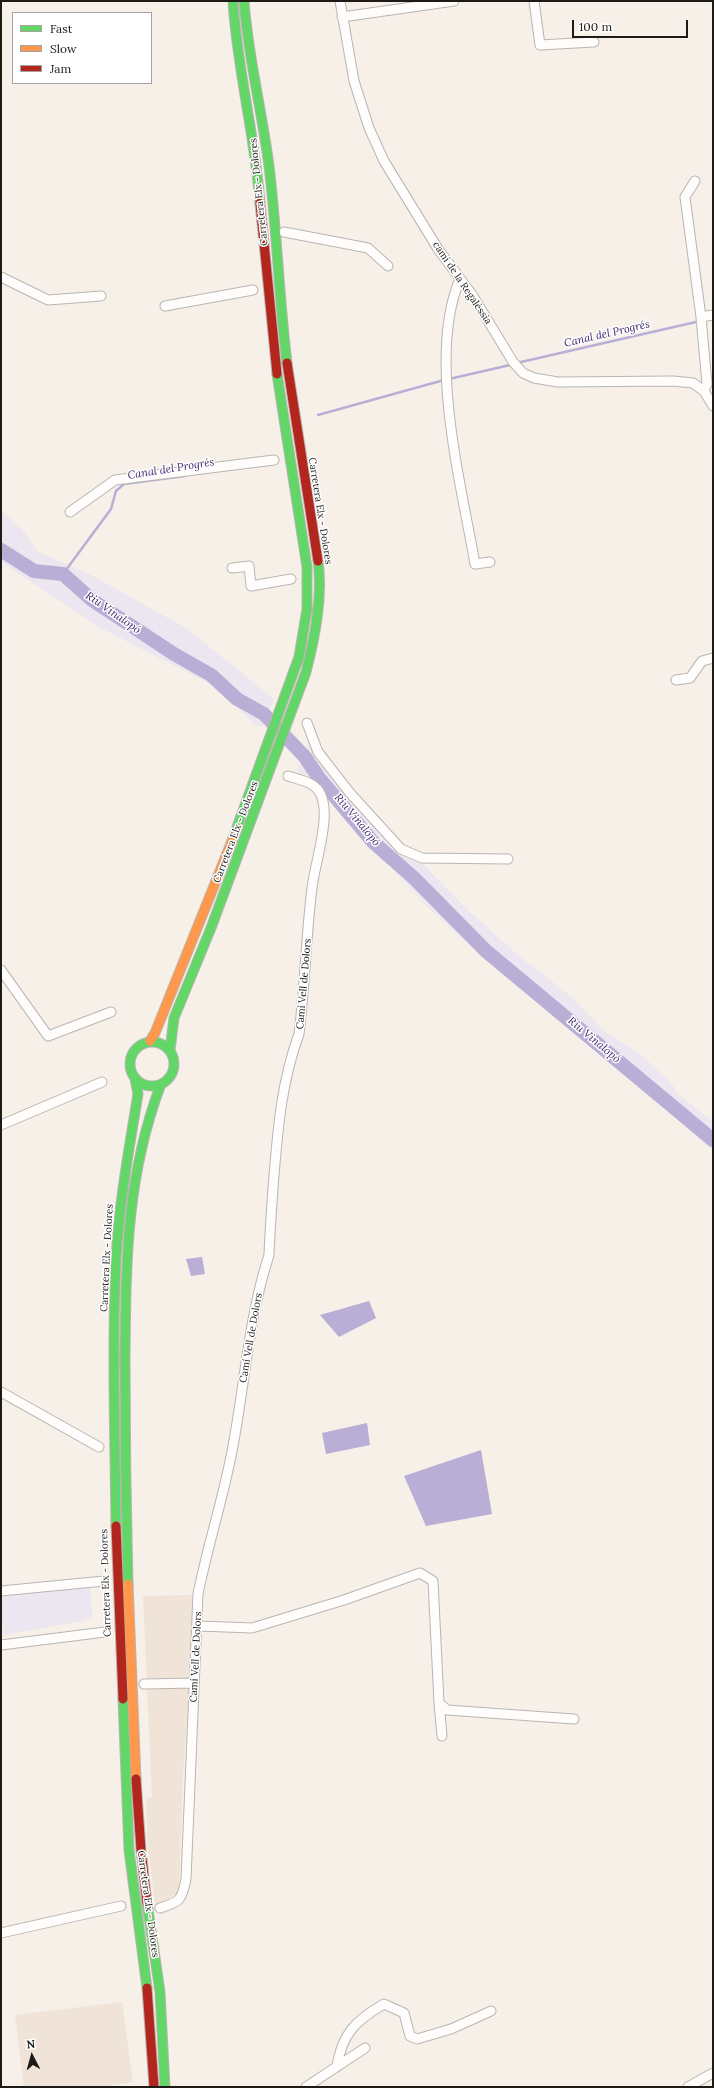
<!DOCTYPE html>
<meta charset="utf-8">
<style>
body{margin:0}
#map{position:relative;width:714px;height:2088px;overflow:hidden;background:#f6f0e9;font-family:Lora,serif}
canvas{display:block}
.frame{position:absolute;inset:0;border:2px solid #1e1a16;pointer-events:none}
.legend{position:absolute;left:12px;top:12px;width:140px;height:72px;box-sizing:border-box;background:#fff;border:1px solid #a5a3a2;margin:0;padding:5px 7px;list-style:none;font-size:12px;color:#1e1a16}
.legend li{display:flex;align-items:center;gap:8px;height:20px}
.legend b{width:20px;border:1px solid #a5a3a2}
.north{position:absolute;left:12px;top:2036px;width:40px;height:40px;-webkit-text-stroke:3px #fff;paint-order:stroke;rotate:354deg;font-size:11px;font-weight:700;line-height:16px;text-align:center;color:#1e1a16}
.north::after{content:'';display:block;margin:auto;width:14px;height:18px;background:#1e1a16;clip-path:polygon(50% 0,100% 100%,50% 72%,0 100%)}
.scale{position:absolute;left:572px;top:20px;width:116px;height:18px;box-sizing:border-box;border:2px solid #1e1a16;border-top:0;padding-left:5px;font-size:12px;line-height:14px;white-space:nowrap;color:#1e1a16;-webkit-text-stroke:3px #fff;paint-order:stroke}
</style>
<div id="map">
<canvas width="714" height="2088"></canvas>
<div class="frame"></div>
<ul class="legend">
<li><b style="height:5px;background:#63d668"></b>Fast</li>
<li><b style="height:5px;background:#ff974d"></b>Slow</li>
<li><b style="height:5px;background:#b3261e"></b>Jam</li>
</ul>
<div class="north">N</div>
<div class="scale">100 m</div>
</div>
<script>
const ctx = document.querySelector('canvas').getContext('2d');
ctx.lineJoin = 'round';
function fill(path, color) {
  ctx.fillStyle = color;
  ctx.fill(path, 'evenodd');
}
function stroke(path, color, width, dash) {
  ctx.strokeStyle = color;
  ctx.lineWidth = width;
  ctx.lineCap = dash ? 'butt' : 'round';
  ctx.setLineDash(dash || []);
  ctx.stroke(path);
}
function drawText(font, color, halo, rows, align = 'center') {
  ctx.font = font + ' Lora,serif';
  ctx.lineWidth = 3;
  ctx.setLineDash([]);
  ctx.textBaseline = 'middle';
  ctx.strokeStyle = halo;
  ctx.fillStyle = color;
  for (const [text, x, y, turn = 0] of rows) {
    ctx.save();
    ctx.translate(x, y);
    ctx.rotate((+turn || 0) * Math.PI / 180);
    ctx.textAlign = isNaN(turn) ? turn : align;
    if (halo) ctx.strokeText(text, 0, 0);
    ctx.fillText(text, 0, 0);
    ctx.restore();
  }
}
const built = new Path2D(`
 M 192,1595 L 194,1628 L 183,1773 L 179,1891 L 163,1903 L 155,1905 L 148,1848 L 146,1799 L 152,1797 L 143,1596 Z
 M 122,2002 L 133,2082 L 101,2087 L 24,2087 L 15,2015 Z`);
const green = new Path2D(`
 M 1,511 L 21,528 L 38,552 L 93,576 L 186,628 L 274,699 L 263,727 L 255,725 L 216,687 L 99,627 L 1,562 Z
 M 308,745 L 344,792 L 385,839 L 407,859 L 422,863 L 469,911 L 517,954 L 574,999 L 605,1032 L 639,1053 L 671,1083 L 678,1094 L 713,1122 L 713,1151 L 619,1068 L 481,955 L 433,912 L 359,833 L 314,778 L 297,771 Z
 M 90,1584 L 92,1618 L 83,1621 L 3,1635 L 1,1597 Z`);
const water = new Path2D(`
 M 202,1257 L 205,1274 L 191,1276 L 186,1259 Z
 M 369,1301 L 376,1318 L 339,1337 L 320,1315 Z
 M 367,1423 L 370,1445 L 326,1454 L 322,1433 Z
 M 481,1450 L 492,1514 L 426,1526 L 404,1476 Z`);
const stream = new Path2D(`
 M 521,362 L 696,322
 M 449,379 L 510,365
 M 318,415 L 444,380
 M 63,574 L 111,509 L 116,491 L 124,484 L 185,476`);
const river = new Path2D(`
 M 1,550 L 34,571 L 63,574 L 92,600 L 174,654 L 211,675 L 237,699 L 264,714 L 305,757 L 319,778 L 373,842 L 414,878 L 486,951 L 713,1140`);
const street = new Path2D(`
 M 340,1 L 354,81 L 369,128 L 384,161 L 438,249 L 473,296 L 513,362 L 523,373 L 534,378 L 558,382 L 673,381 L 693,383 L 704,391 L 713,406
 M 534,1 L 540,45 L 594,42
 M 342,17 L 454,1
 M 695,181 L 685,197 L 701,317
 M 284,232 L 368,248 L 388,266
 M 1,277 L 48,300 L 101,296
 M 460,279 C 427,355 461,483 475,564 L 490,562
 M 165,306 L 253,290
 M 704,391 L 707,384 L 701,317 L 713,315
 M 70,512 L 115,480 L 274,460
 M 232,568 L 249,566 L 251,586 L 291,579
 M 676,680 L 690,678 L 702,661 L 713,658
 M 307,723 L 318,752 L 350,793 L 401,849 L 422,858 L 508,859
 M 1,970 L 48,1036 L 111,1012
 M 1,1125 L 102,1082
 M 1,1392 L 99,1447
 M 1,1591 L 104,1581
 M 198,1626 L 252,1628 L 344,1600 L 420,1573 L 433,1581 L 439,1703 L 447,1710 L 574,1719
 M 1,1645 L 105,1632
 M 144,1684 L 194,1683
 M 439,1703 L 442,1736
 M 160,1908 C 180,1902 182,1900 186,1879 L 198,1594 C 208,1544 224,1496 233,1446 C 245,1382 249,1316 269,1255 C 270,1228 272,1202 274,1175 C 278,1127 282,1080 299,1034 C 305,985 306,936 312,888 C 315,862 331,818 321,795 C 316,782 300,780 288,776
 M 1,1933 L 121,1906
 M 337,2066 C 342,2034 356,2020 384,2004 L 404,2013 L 410,2036 L 417,2039 L 451,2029 L 491,2011
 M 306,2087 L 365,2048
 M 688,2087 L 713,2073`);
const fast = new Path2D(`
 M 233,1 C 237,69 255,135 260,203
 M 244,1 C 248,57 262,111 269,166 C 277,232 279,298 287,363
 M 232,841 L 299,657 L 307,609 L 307,567 L 277,374
 M130 1064a22 22 0 1 1 44 0a22 22 0 1 1-44 0Z
 M 170,1050 L 174,1018 L 211,928 L 306,672 C 315,637 323,597 318,561
 M 116,1526 C 115,1437 112,1348 116,1259 C 119,1204 129,1149 138,1094 L 135,1079
 M 128,1584 C 126,1509 125,1434 125,1359 C 126,1262 126,1176 161,1084
 M 123,1699 L 129,1850 L 147,1988
 M 147,1903 L 160,1992 L 165,2087`);
const slow = new Path2D(`
 M 150,1041 L 155,1033 L 232,841
 M 128,1584 L 136,1779`);
const jam = new Path2D(`
 M 260,203 L 277,374
 M 287,363 L 318,561
 M 116,1526 L 123,1699
 M 136,1779 L 141,1850 L 147,1903
 M 147,1988 L 154,2087`);
const streetNames = [
 ["Carretera Elx - Dolores",259,192,-96],
 ["camí de la Regalèssia",462,283,56],
 ["Carretera Elx - Dolores",320,511,81],
 ["Carretera Elx - Dolores",236,832,-69],
 ["Camí Vell de Dolors",304,984,-85],
 ["Carretera Elx - Dolores",107,1258,-87],
 ["Camí Vell de Dolors",251,1338,-80],
 ["Carretera Elx - Dolores",106,1583,-92],
 ["Camí Vell de Dolors",196,1657,-87],
 ["Carretera Elx - Dolores",148,1904,82]
];
const waterNames = [
 ["Canal del Progrés",607,334,-13],
 ["Canal del Progrés",171,469,-9],
 ["Riu Vinalopó",113,613,35],
 ["Riu Vinalopó",357,820,50],
 ["Riu Vinalopó",594,1040,40]
];
fill(built, '#efe4d7');
fill(green, '#ece6f0');
fill(water, '#b9aed5');
stroke(stream, '#b9aed5', 2.5);
stroke(river, '#b9aed5', 14);
stroke(street, '#bab5b0', 11);
stroke(fast, '#bab5b0', 11);
stroke(slow, '#bab5b0', 11);
stroke(jam, '#bab5b0', 11);
stroke(street, '#fefdfc', 9);
stroke(fast, '#63d668', 9);
stroke(slow, '#ff974d', 9);
stroke(jam, '#b3261e', 9);
drawText('10px', '#1e1a16', '#fff', streetNames);
drawText('italic 11px', '#3f296e', '#fff', waterNames);
</script>
